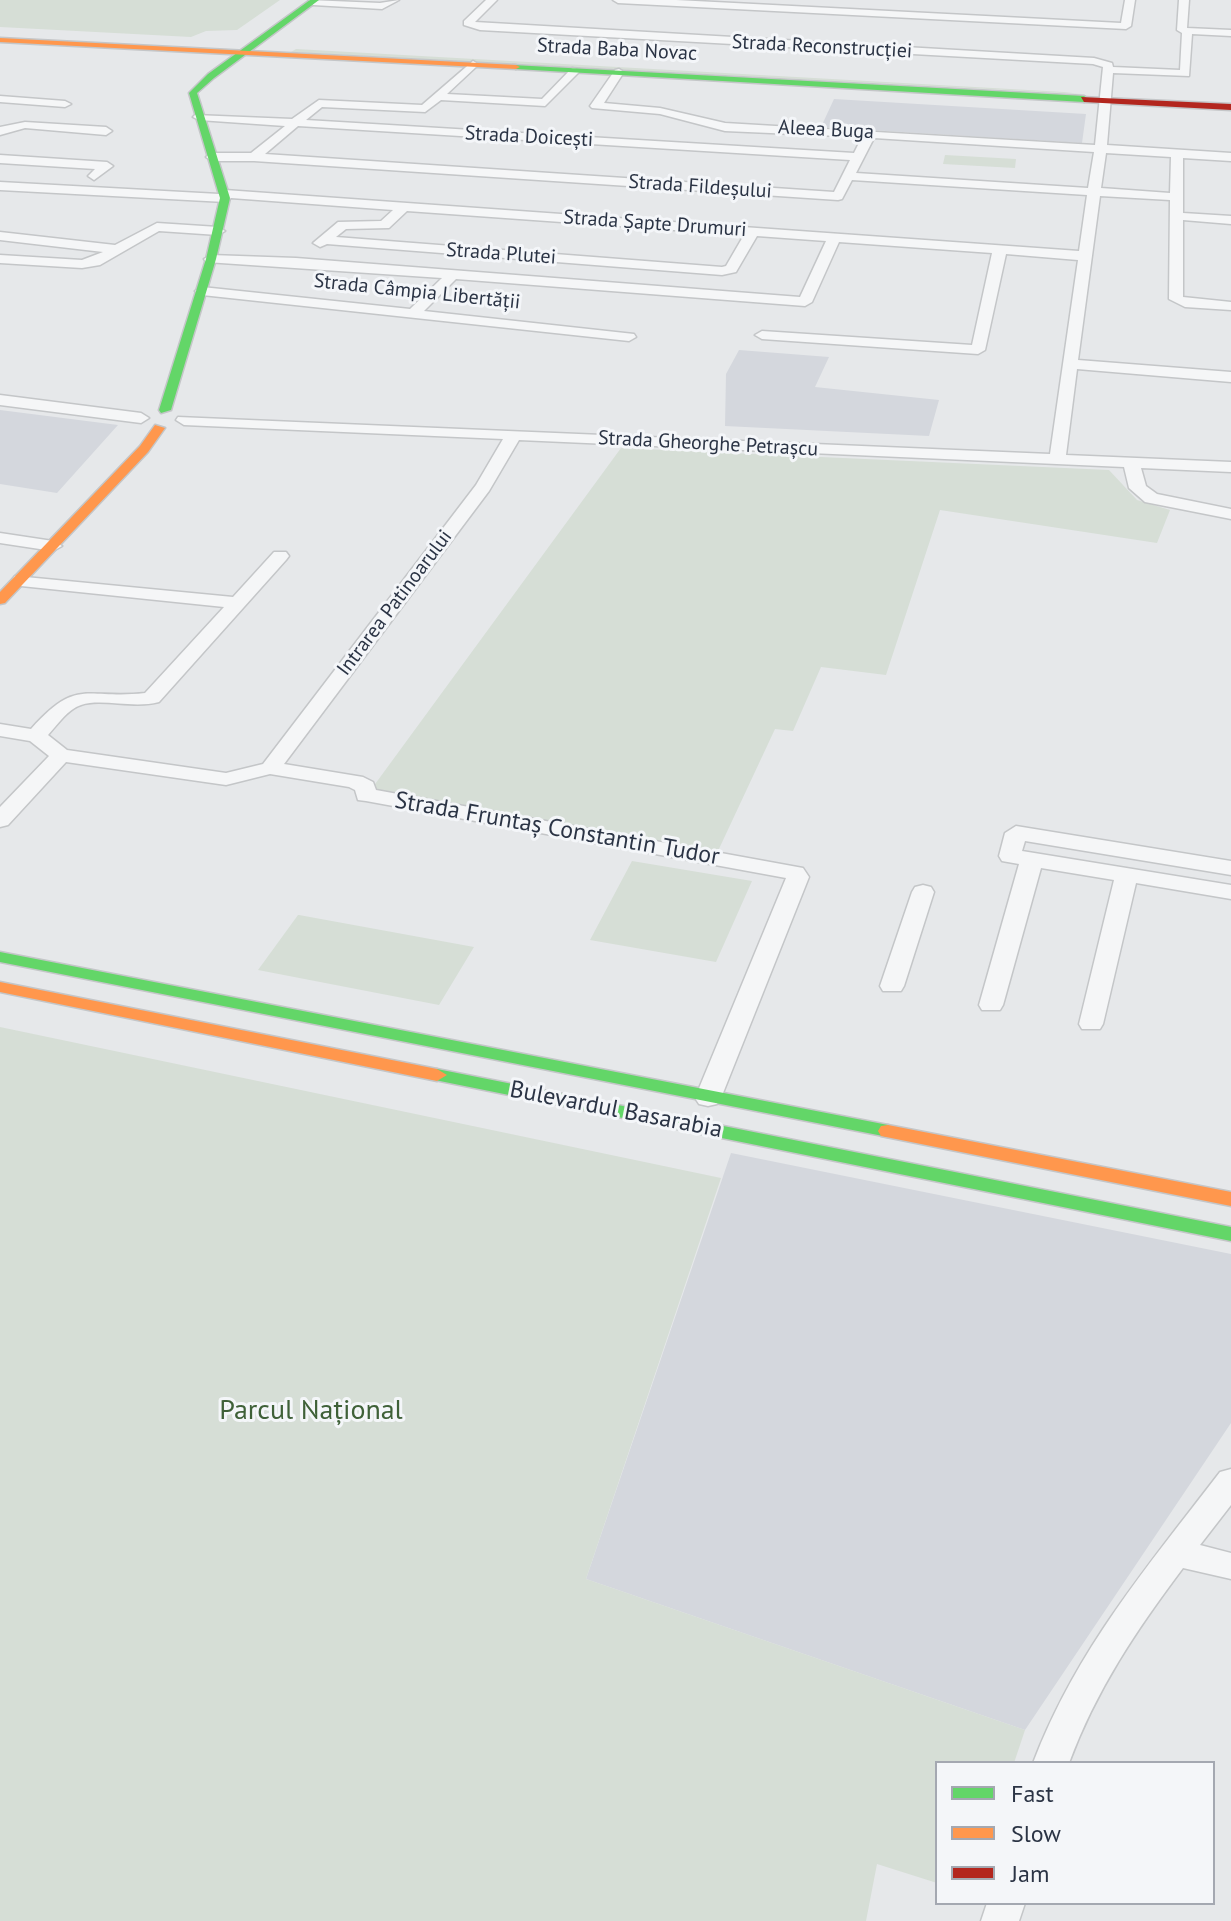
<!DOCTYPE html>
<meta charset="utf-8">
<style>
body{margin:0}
#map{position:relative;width:1231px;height:1921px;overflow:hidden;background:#e6e8ea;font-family:"PT Sans",sans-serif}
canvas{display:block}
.legend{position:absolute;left:935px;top:1761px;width:280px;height:144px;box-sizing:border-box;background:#f4f6f9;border:2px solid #a4a8b1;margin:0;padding:10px 14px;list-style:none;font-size:24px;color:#2b3445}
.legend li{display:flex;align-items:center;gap:16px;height:40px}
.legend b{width:40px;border:2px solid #a4a8b1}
</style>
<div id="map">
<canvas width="1231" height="1921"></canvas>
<ul class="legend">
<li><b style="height:10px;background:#63d668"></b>Fast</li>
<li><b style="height:10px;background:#ff974d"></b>Slow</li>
<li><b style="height:10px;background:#b3261e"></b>Jam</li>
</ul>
</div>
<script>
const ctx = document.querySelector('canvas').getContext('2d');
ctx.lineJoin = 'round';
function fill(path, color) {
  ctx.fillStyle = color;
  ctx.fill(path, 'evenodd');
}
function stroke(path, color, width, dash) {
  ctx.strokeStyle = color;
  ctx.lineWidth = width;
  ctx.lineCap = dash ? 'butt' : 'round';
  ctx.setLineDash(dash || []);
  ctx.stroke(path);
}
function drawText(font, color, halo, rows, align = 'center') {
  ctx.font = font + ' "PT Sans",sans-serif';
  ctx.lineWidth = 6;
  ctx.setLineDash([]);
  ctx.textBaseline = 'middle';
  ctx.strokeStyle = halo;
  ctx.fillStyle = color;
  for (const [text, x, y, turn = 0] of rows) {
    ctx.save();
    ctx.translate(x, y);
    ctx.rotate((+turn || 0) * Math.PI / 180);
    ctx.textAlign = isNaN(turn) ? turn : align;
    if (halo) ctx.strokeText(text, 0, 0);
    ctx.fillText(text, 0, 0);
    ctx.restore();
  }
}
const built = new Path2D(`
 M 834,99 L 1086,114 L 1082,143 L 821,127 Z
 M 739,350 L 829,357 L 815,387 L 939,400 L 929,436 L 725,426 L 726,374 Z
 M 0,410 L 118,425 L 57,493 L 0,484 Z
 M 731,1153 L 1231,1254 L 1231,1423 L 1025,1730 L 586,1579 Z`);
const green = new Path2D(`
 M 0,0 L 280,0 L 237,30 L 206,31 L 191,37 L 0,27 Z
 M 296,49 L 1064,92 L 1081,94 L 291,52 Z
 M 945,155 L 1016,159 L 1015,168 L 943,164 Z
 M 621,448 L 1109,470 L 1137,500 L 1170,510 L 1157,543 L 940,510 L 886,675 L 821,667 L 793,731 L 775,729 L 718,851 L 370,791 Z
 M 632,861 L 752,881 L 716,962 L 590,940 Z
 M 298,915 L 299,915 L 474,947 L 439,1005 L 258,970 Z
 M 0,1027 L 721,1178 L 586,1579 L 1025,1730 L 1014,1763 L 937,1763 L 937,1883 L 877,1864 L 866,1921 L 0,1921 Z`);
const street = new Path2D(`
 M 309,0 L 380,3 L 399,0 L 382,9 L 313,5 Z
 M 486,0 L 497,0 L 475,22 L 1094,58 L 1112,63 L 1113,67 L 1180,70 L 1182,33 L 1177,30 L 1179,0 L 1189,0 L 1187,28 L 1231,30 L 1231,36 L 1192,34 L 1189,76 L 1113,73 L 1107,145 L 1231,153 L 1231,161 L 1183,158 L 1183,213 L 1231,216 L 1231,224 L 1183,220 L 1183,297 L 1231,302 L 1231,310 L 1185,307 L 1169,299 L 1170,200 L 1100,196 L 1078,360 L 1231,372 L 1231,382 L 1077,369 L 1066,455 L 1231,462 L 1231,472 L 1141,468 L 1146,486 L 1157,494 L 1231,509 L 1231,519 L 1145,502 L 1129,488 L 1124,467 L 519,440 L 489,491 L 284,764 L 363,777 L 373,782 L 376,790 L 803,868 L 809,877 L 721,1098 L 717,1104 L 708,1106 L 699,1104 L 695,1098 L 786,878 L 366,801 L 358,800 L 355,790 L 349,787 L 270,774 L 226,785 L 66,762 L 8,825 L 0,827 L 0,807 L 49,756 L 30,741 L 0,736 L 0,724 L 31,729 C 78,676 86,700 145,693 L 224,607 L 21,586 L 15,584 L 12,580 L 15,576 L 233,597 L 274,552 L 286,552 L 289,556 L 286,560 L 159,702 C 133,709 102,698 81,705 C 68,709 57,725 48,735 L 67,750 L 226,773 L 263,764 L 476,485 L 503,439 L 184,425 L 176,420 L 178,417 L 1050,454 L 1078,260 L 1006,254 L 985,350 L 978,354 L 762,339 L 755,335 L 762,331 L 972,345 L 992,253 L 839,242 L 812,302 L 805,306 L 456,279 L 424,311 L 634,334 L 636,337 L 629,341 L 202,295 L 195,291 L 202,287 L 410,309 L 442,278 L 206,262 L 204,259 L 211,255 L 296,258 L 800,297 L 826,241 L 757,236 L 736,272 L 722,275 L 327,244 L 320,247 L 313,243 L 338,222 L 381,221 L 393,210 L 231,198 L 225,202 L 0,190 L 0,182 L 219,194 L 225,190 L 1079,251 L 1087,195 L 852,180 L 842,199 L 838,200 L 254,161 L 212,161 L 206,157 L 212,153 L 251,153 L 285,126 L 199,120 L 193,117 L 195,115 L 292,119 L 319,100 L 422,105 L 473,61 L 478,64 L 477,66 L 447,94 L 542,99 L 572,68 L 581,70 L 545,106 L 441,100 L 425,112 L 322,107 L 306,120 L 854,153 L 862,137 L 725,131 L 660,114 L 592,108 L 590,106 L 615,70 L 619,69 L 624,72 L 604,103 L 660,108 L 725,123 L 1095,145 L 1103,67 L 1093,64 L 480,30 L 464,25 L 464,21 ZM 298,126 L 850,160 L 834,192 L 265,154 ZM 874,138 L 1094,152 L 1088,188 L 856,173 ZM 1106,153 L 1171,157 L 1170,193 L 1101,188 ZM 407,211 L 744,235 L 726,266 L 722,267 L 336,237 L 346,229 L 389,228 Z
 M 613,0 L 676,0 L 1121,23 L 1125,0 L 1135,0 L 1131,26 L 1126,29 L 618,3 Z
 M 0,96 L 65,101 L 71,104 L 65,107 L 0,102 Z
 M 25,122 L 106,127 L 112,131 L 106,135 L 25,128 L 0,135 L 0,127 Z
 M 0,155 L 107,162 L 113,166 L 94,180 L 88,176 L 95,169 L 0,163 Z
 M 157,223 L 218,227 L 225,231 L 218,235 L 159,231 L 100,265 L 82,268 L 0,263 L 0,255 L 82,260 L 103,252 L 0,240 L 0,232 L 115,245 Z
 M 0,395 L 141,413 L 149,418 L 141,423 L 0,405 Z
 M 0,533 L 53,541 L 62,546 L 53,551 L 0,543 Z
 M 1016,826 L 1231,861 L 1231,875 L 1025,841 L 1022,851 L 1231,885 L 1231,899 L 1136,883 L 1103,1024 L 1100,1029 L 1082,1029 L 1079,1024 L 1114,880 L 1041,868 L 1003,1005 L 1000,1010 L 982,1010 L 979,1005 L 1019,864 L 1002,861 L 999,856 L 1005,833 Z
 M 923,885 L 931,887 L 934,892 L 904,986 L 901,991 L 883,991 L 880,986 L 912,892 L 915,887 Z
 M 1231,1469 L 1231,1505 L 1200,1545 L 1231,1553 L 1231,1579 L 1183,1568 C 1137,1629 1096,1690 1069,1763 L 1033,1763 C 1076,1650 1147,1567 1220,1472 Z
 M 987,1903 L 1025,1903 L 1019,1921 L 981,1921 Z`);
const fast = new Path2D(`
 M 310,0 L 319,0 L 214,78 L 197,93 L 230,198 L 216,259 L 171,410 L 161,413 L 159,410 L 206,259 L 220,198 L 189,93 L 208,74 Z
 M 513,65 L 1084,96 L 1088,99 L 1084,102 L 516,69 Z
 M 0,952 L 888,1125 L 898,1131 L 888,1137 L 0,962 Z
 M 437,1069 L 1231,1227 L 1231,1241 L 430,1079 L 427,1075 L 430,1071 Z`);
const slow = new Path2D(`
 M 0,38 L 516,65 L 520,67 L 516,69 L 0,42 Z
 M 155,425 L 165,428 L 148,452 L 5,603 L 0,604 L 0,592 L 140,446 Z
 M 0,982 L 437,1069 L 447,1075 L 437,1081 L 0,992 Z
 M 888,1125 L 1231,1192 L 1231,1206 L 881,1136 L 878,1131 L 881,1126 Z`);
const jam = new Path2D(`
 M 1081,97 L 1231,104 L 1231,110 L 1084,102 Z`);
const farStreetnames = [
 ["Strada Reconstrucției",822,47,3],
 ["Strada Baba Novac",617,50,3],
 ["Aleea Buga",826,130,3],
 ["Strada Doicești",529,137,3],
 ["Strada Fildeșului",700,187,4],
 ["Strada Șapte Drumuri",655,224,4],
 ["Strada Plutei",501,254,4],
 ["Strada Câmpia Libertății",417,292,6],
 ["Strada Gheorghe Petrașcu",708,444,3],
 ["Intrarea Patinoarului",395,603,-53]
];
const streetNames = [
 ["Strada Fruntaș Constantin Tudor",557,829,10],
 ["Bulevardul Basarabia",616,1110,11]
];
const nearParknames = [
 ["Parcul Național",311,1411]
];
fill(built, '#d4d7dd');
fill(green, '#d6ded6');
stroke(street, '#c4c6c8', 3);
stroke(fast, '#c4c6c8', 3);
stroke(slow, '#c4c6c8', 3);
stroke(jam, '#c4c6c8', 3);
fill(street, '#f5f6f7');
fill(fast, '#63d668');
fill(slow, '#ff974d');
fill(jam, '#b3261e');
drawText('20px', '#2b3445', '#f4f6f9', farStreetnames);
drawText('24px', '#2b3445', '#f4f6f9', streetNames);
drawText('28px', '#3f6138', '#f4f6f9', nearParknames);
</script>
